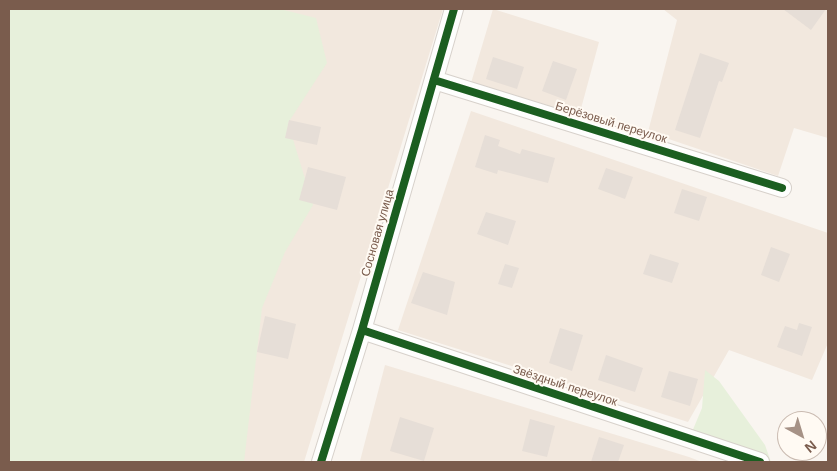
<!DOCTYPE html>
<meta charset="utf-8">
<style>
body{margin:0}
#map{position:relative;width:837px;height:471px;overflow:hidden;background:#f9f5f0;font-family:Arial,sans-serif}
canvas{display:block}
.frame{position:absolute;inset:0;border:10px solid #7a5c4d;pointer-events:none}
.north{position:absolute;left:777px;top:411px;width:50px;height:50px;box-sizing:border-box;background:#fffaf3;border:1px solid #cabbb1;border-radius:50%;rotate:141deg;font-size:14px;font-weight:700;line-height:20px;text-align:center;color:#7a5c4d}
.north::after{content:'';display:block;margin:auto;width:18px;height:22px;background:#a69286;clip-path:polygon(50% 0,100% 100%,50% 72%,0 100%)}
</style>
<div id="map">
<canvas width="837" height="471"></canvas>
<div class="frame"></div>
<div class="north">N</div>
</div>
<script>
const ctx = document.querySelector('canvas').getContext('2d');
ctx.lineJoin = 'round';
function fill(path, color) {
  ctx.fillStyle = color;
  ctx.fill(path, 'evenodd');
}
function stroke(path, color, width, dash) {
  ctx.strokeStyle = color;
  ctx.lineWidth = width;
  ctx.lineCap = dash ? 'butt' : 'round';
  ctx.setLineDash(dash || []);
  ctx.stroke(path);
}
function drawText(font, color, halo, rows, align = 'center') {
  ctx.font = font + ' Arial,sans-serif';
  ctx.lineWidth = 4;
  ctx.setLineDash([]);
  ctx.textBaseline = 'middle';
  ctx.strokeStyle = halo;
  ctx.fillStyle = color;
  for (const [text, x, y, turn = 0] of rows) {
    ctx.save();
    ctx.translate(x, y);
    ctx.rotate((+turn || 0) * Math.PI / 180);
    ctx.textAlign = isNaN(turn) ? turn : align;
    if (halo) ctx.strokeText(text, 0, 0);
    ctx.fillText(text, 0, 0);
    ctx.restore();
  }
}
const residential = new Path2D(`
 M 247,9 L 443,9 L 304,462 L 202,462 Z
 M 493,9 L 599,42 L 579,116 L 471,83 Z
 M 663,9 L 828,9 L 828,138 L 794,128 L 778,176 L 648,132 L 677,20 Z
 M 471,111 L 828,233 L 828,343 L 812,380 L 729,350 L 688,422 L 398,330 Z
 M 385,365 L 689,457 L 702,462 L 362,462 L 360,461 Z`);
const green = new Path2D(`
 M 9,9 L 280,9 L 316,18 L 327,63 L 288,123 L 313,205 L 285,252 L 262,308 L 244,462 L 9,462 Z
 M 705,370 L 719,381 L 765,445 L 771,462 L 737,462 L 689,439 L 702,408 Z`);
const building = new Path2D(`
 M 783,9 L 826,9 L 811,30 Z
 M 700,53 L 729,63 L 722,82 L 719,81 L 700,138 L 675,130 Z
 M 493,57 L 524,67 L 517,89 L 486,79 Z
 M 553,61 L 577,69 L 566,100 L 542,91 Z
 M 289,120 L 321,127 L 317,145 L 285,138 Z
 M 485,135 L 500,140 L 498,146 L 520,154 L 522,149 L 555,158 L 548,183 L 498,170 L 497,174 L 475,167 Z
 M 308,167 L 346,177 L 337,210 L 299,200 Z
 M 606,168 L 633,177 L 625,199 L 598,189 Z
 M 682,189 L 707,197 L 699,221 L 674,213 Z
 M 486,212 L 516,221 L 508,245 L 477,234 Z
 M 771,247 L 790,254 L 779,282 L 761,275 Z
 M 650,254 L 679,263 L 672,283 L 643,274 Z
 M 505,264 L 519,268 L 512,288 L 498,284 Z
 M 423,272 L 455,282 L 447,315 L 411,303 Z
 M 265,316 L 296,324 L 288,359 L 257,352 Z
 M 799,323 L 812,327 L 802,356 L 777,347 L 785,326 L 797,330 Z
 M 560,328 L 583,335 L 572,371 L 549,363 Z
 M 606,355 L 643,368 L 635,392 L 598,380 Z
 M 669,371 L 698,379 L 690,406 L 661,397 Z
 M 400,417 L 434,428 L 424,461 L 390,451 Z
 M 530,419 L 555,426 L 547,457 L 522,451 Z
 M 599,437 L 624,445 L 618,462 L 591,462 Z`);
const minor = new Path2D(`
 M 434,80 L 782,188
 M 362,330 L 760,462
 M 321,462 L 362,330 L 454,9`);
const cycleway = new Path2D(`
 M 434,80 L 782,188
 M 362,330 L 760,462
 M 321,462 L 362,330 L 454,9`);
const streetNames = [
 ["Берёзовый переулок",611,123,17],
 ["Сосновая улица",378,233,-74],
 ["Звёздный переулок",565,386,18]
];
fill(residential, '#f2e8de');
fill(green, '#e7f0db');
fill(building, '#e6ded7');
stroke(minor, '#d7d1cb', 20);
stroke(minor, '#fefefd', 18);
stroke(cycleway, '#1b5e20', 8);
drawText('12px', '#7a5c4d', '#fffaf3', streetNames);
</script>
